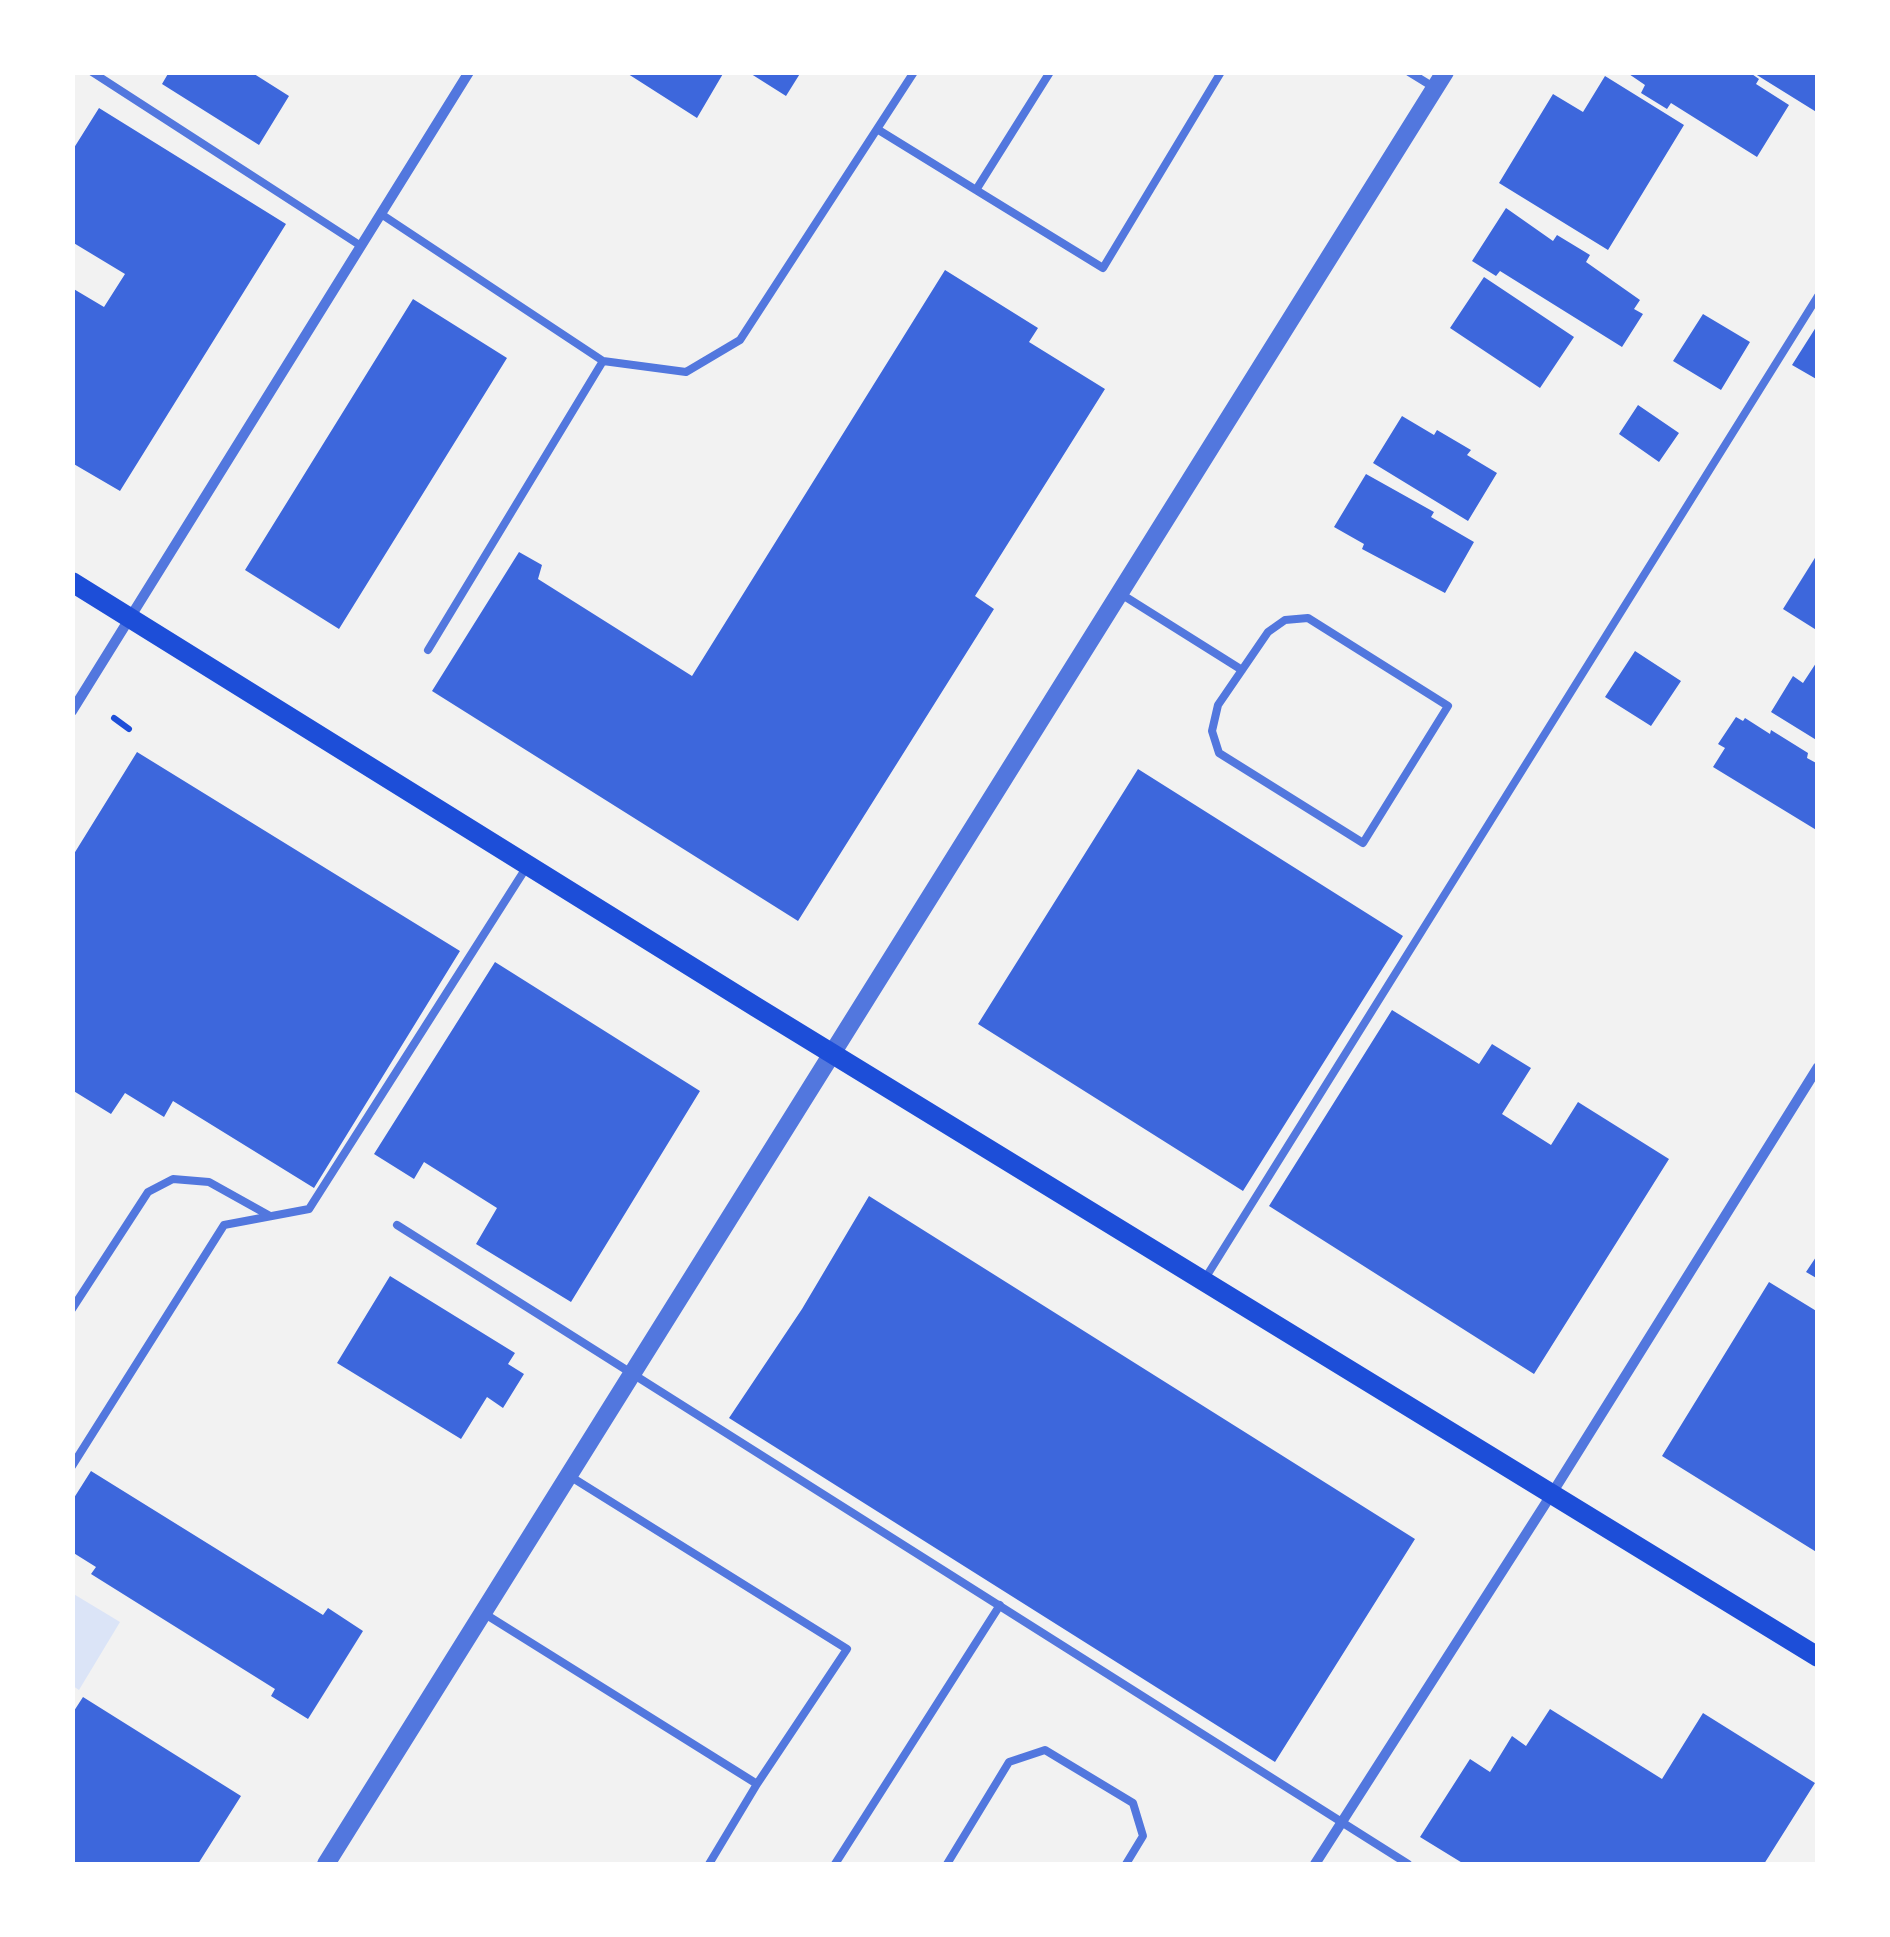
<!DOCTYPE html>
<style>
body{margin:0}
#map{position:relative;width:1890px;height:1937px;overflow:hidden;background:#f2f2f2;font-family:"Source Sans 3",sans-serif}
canvas{display:block}
.frame{position:absolute;inset:0;border:75px solid #fff;pointer-events:none}
</style>
<div id="map">
<canvas width="1890" height="1937"></canvas>
<div class="frame"></div>
</div>
<script>
const ctx = document.querySelector('canvas').getContext('2d');
ctx.lineJoin = 'round';
function fill(path, color) {
  ctx.fillStyle = color;
  ctx.fill(path, 'evenodd');
}
function stroke(path, color, width, dash) {
  ctx.strokeStyle = color;
  ctx.lineWidth = width;
  ctx.lineCap = dash ? 'butt' : 'round';
  ctx.setLineDash(dash || []);
  ctx.stroke(path);
}
const green = new Path2D(`
 M 72,1593 L 120,1622 L 79,1690 L 73,1686 Z`);
const building = new Path2D(`
 M 169,72 L 251,72 L 289,96 L 259,145 L 162,84 Z
 M 625,72 L 724,72 L 697,118 Z
 M 748,72 L 801,72 L 786,96 Z
 M 1626,72 L 1749,72 L 1759,79 L 1756,84 L 1789,105 L 1757,157 L 1671,103 L 1667,109 L 1641,93 L 1645,85 Z
 M 1752,72 L 1818,72 L 1818,113 Z
 M 1605,76 L 1684,125 L 1608,250 L 1499,183 L 1553,94 L 1583,112 Z
 M 99,108 L 286,224 L 120,491 L 72,463 L 72,288 L 104,307 L 125,274 L 72,242 L 72,151 Z
 M 1506,208 L 1553,241 L 1557,235 L 1590,255 L 1586,262 L 1640,300 L 1634,309 L 1643,314 L 1622,347 L 1500,271 L 1496,276 L 1472,261 Z
 M 945,270 L 1038,328 L 1029,342 L 1105,389 L 975,596 L 994,609 L 798,921 L 432,691 L 519,552 L 542,565 L 538,579 L 692,676 Z
 M 1484,277 L 1574,337 L 1540,388 L 1450,328 Z
 M 413,299 L 507,358 L 339,629 L 245,570 Z
 M 1703,314 L 1750,342 L 1721,390 L 1673,361 Z
 M 1818,324 L 1818,380 L 1792,365 Z
 M 1638,405 L 1679,433 L 1659,462 L 1619,434 Z
 M 1402,416 L 1434,435 L 1437,430 L 1471,450 L 1467,455 L 1497,473 L 1468,521 L 1373,463 Z
 M 1366,474 L 1434,512 L 1431,517 L 1474,542 L 1445,593 L 1362,549 L 1364,544 L 1334,527 Z
 M 1818,553 L 1818,631 L 1783,609 Z
 M 1635,651 L 1681,681 L 1651,726 L 1605,697 Z
 M 1818,660 L 1818,741 L 1771,712 L 1793,676 L 1803,683 Z
 M 1736,717 L 1743,721 L 1745,718 L 1770,734 L 1771,730 L 1808,753 L 1807,758 L 1818,764 L 1818,831 L 1713,767 L 1725,748 L 1718,744 Z
 M 137,752 L 460,951 L 314,1188 L 173,1101 L 164,1117 L 125,1093 L 111,1114 L 72,1090 L 72,857 Z
 M 1138,769 L 1403,936 L 1243,1191 L 978,1024 Z
 M 495,962 L 700,1091 L 571,1302 L 476,1244 L 497,1208 L 424,1162 L 414,1179 L 374,1154 Z
 M 1392,1010 L 1479,1064 L 1492,1044 L 1531,1068 L 1502,1114 L 1551,1145 L 1578,1102 L 1669,1159 L 1534,1374 L 1269,1206 Z
 M 869,1196 L 1415,1539 L 1275,1762 L 729,1418 L 802,1309 Z
 M 1818,1254 L 1818,1279 L 1806,1272 Z
 M 390,1276 L 515,1353 L 508,1364 L 524,1374 L 503,1408 L 487,1397 L 461,1439 L 337,1363 Z
 M 1769,1282 L 1818,1312 L 1818,1553 L 1662,1456 Z
 M 91,1471 L 323,1615 L 328,1608 L 363,1631 L 308,1719 L 271,1696 L 275,1689 L 91,1574 L 96,1567 L 72,1552 L 72,1501 Z
 M 83,1697 L 241,1796 L 198,1864 L 72,1864 L 72,1714 Z
 M 1550,1709 L 1662,1779 L 1703,1713 L 1815,1783 L 1764,1864 L 1464,1864 L 1420,1837 L 1470,1759 L 1490,1772 L 1512,1736 L 1526,1746 Z`);
const path = new Path2D(`
 M 114,718 L 129,729`);
const service = new Path2D(`
 M 92,72 L 361,246
 M 1409,72 L 1435,88
 M 877,129 L 976,190 L 1050,72
 M 976,190 L 1103,268 L 1221,72
 M 381,214 L 603,361 L 686,372 L 740,340 L 914,72
 M 1121,594 L 1242,670
 M 1308,618 L 1448,706 L 1363,843 L 1219,753 L 1212,731 L 1218,705 L 1268,632 L 1285,620 Z
 M 428,650 L 603,361
 M 397,1225 L 1408,1864
 M 1206,1277 L 1818,296
 M 72,1309 L 148,1192 L 173,1179 L 209,1182 L 270,1216
 M 72,1466 L 224,1225 L 309,1209 L 526,868
 M 568,1475 L 847,1649 L 757,1784 L 709,1864
 M 485,1614 L 757,1784
 M 835,1864 L 1000,1605
 M 947,1864 L 1009,1762 L 1045,1750 L 1133,1803 L 1143,1836 L 1126,1864`);
const minor = new Path2D(`
 M 72,711 L 469,72
 M 1315,1864 L 1551,1495 L 1818,1067`);
const tertiary = new Path2D(`
 M 326,1864 L 1445,72`);
const secondary = new Path2D(`
 M 72,582 L 756,1007 L 1818,1657`);
fill(green, '#dbe4f7');
fill(building, '#3d67dc');
stroke(path, '#1d4ed8', 6);
stroke(service, '#5277de', 8);
stroke(minor, '#5277de', 10);
stroke(tertiary, '#5277de', 18);
stroke(secondary, '#1d4ed8', 20);
</script>
